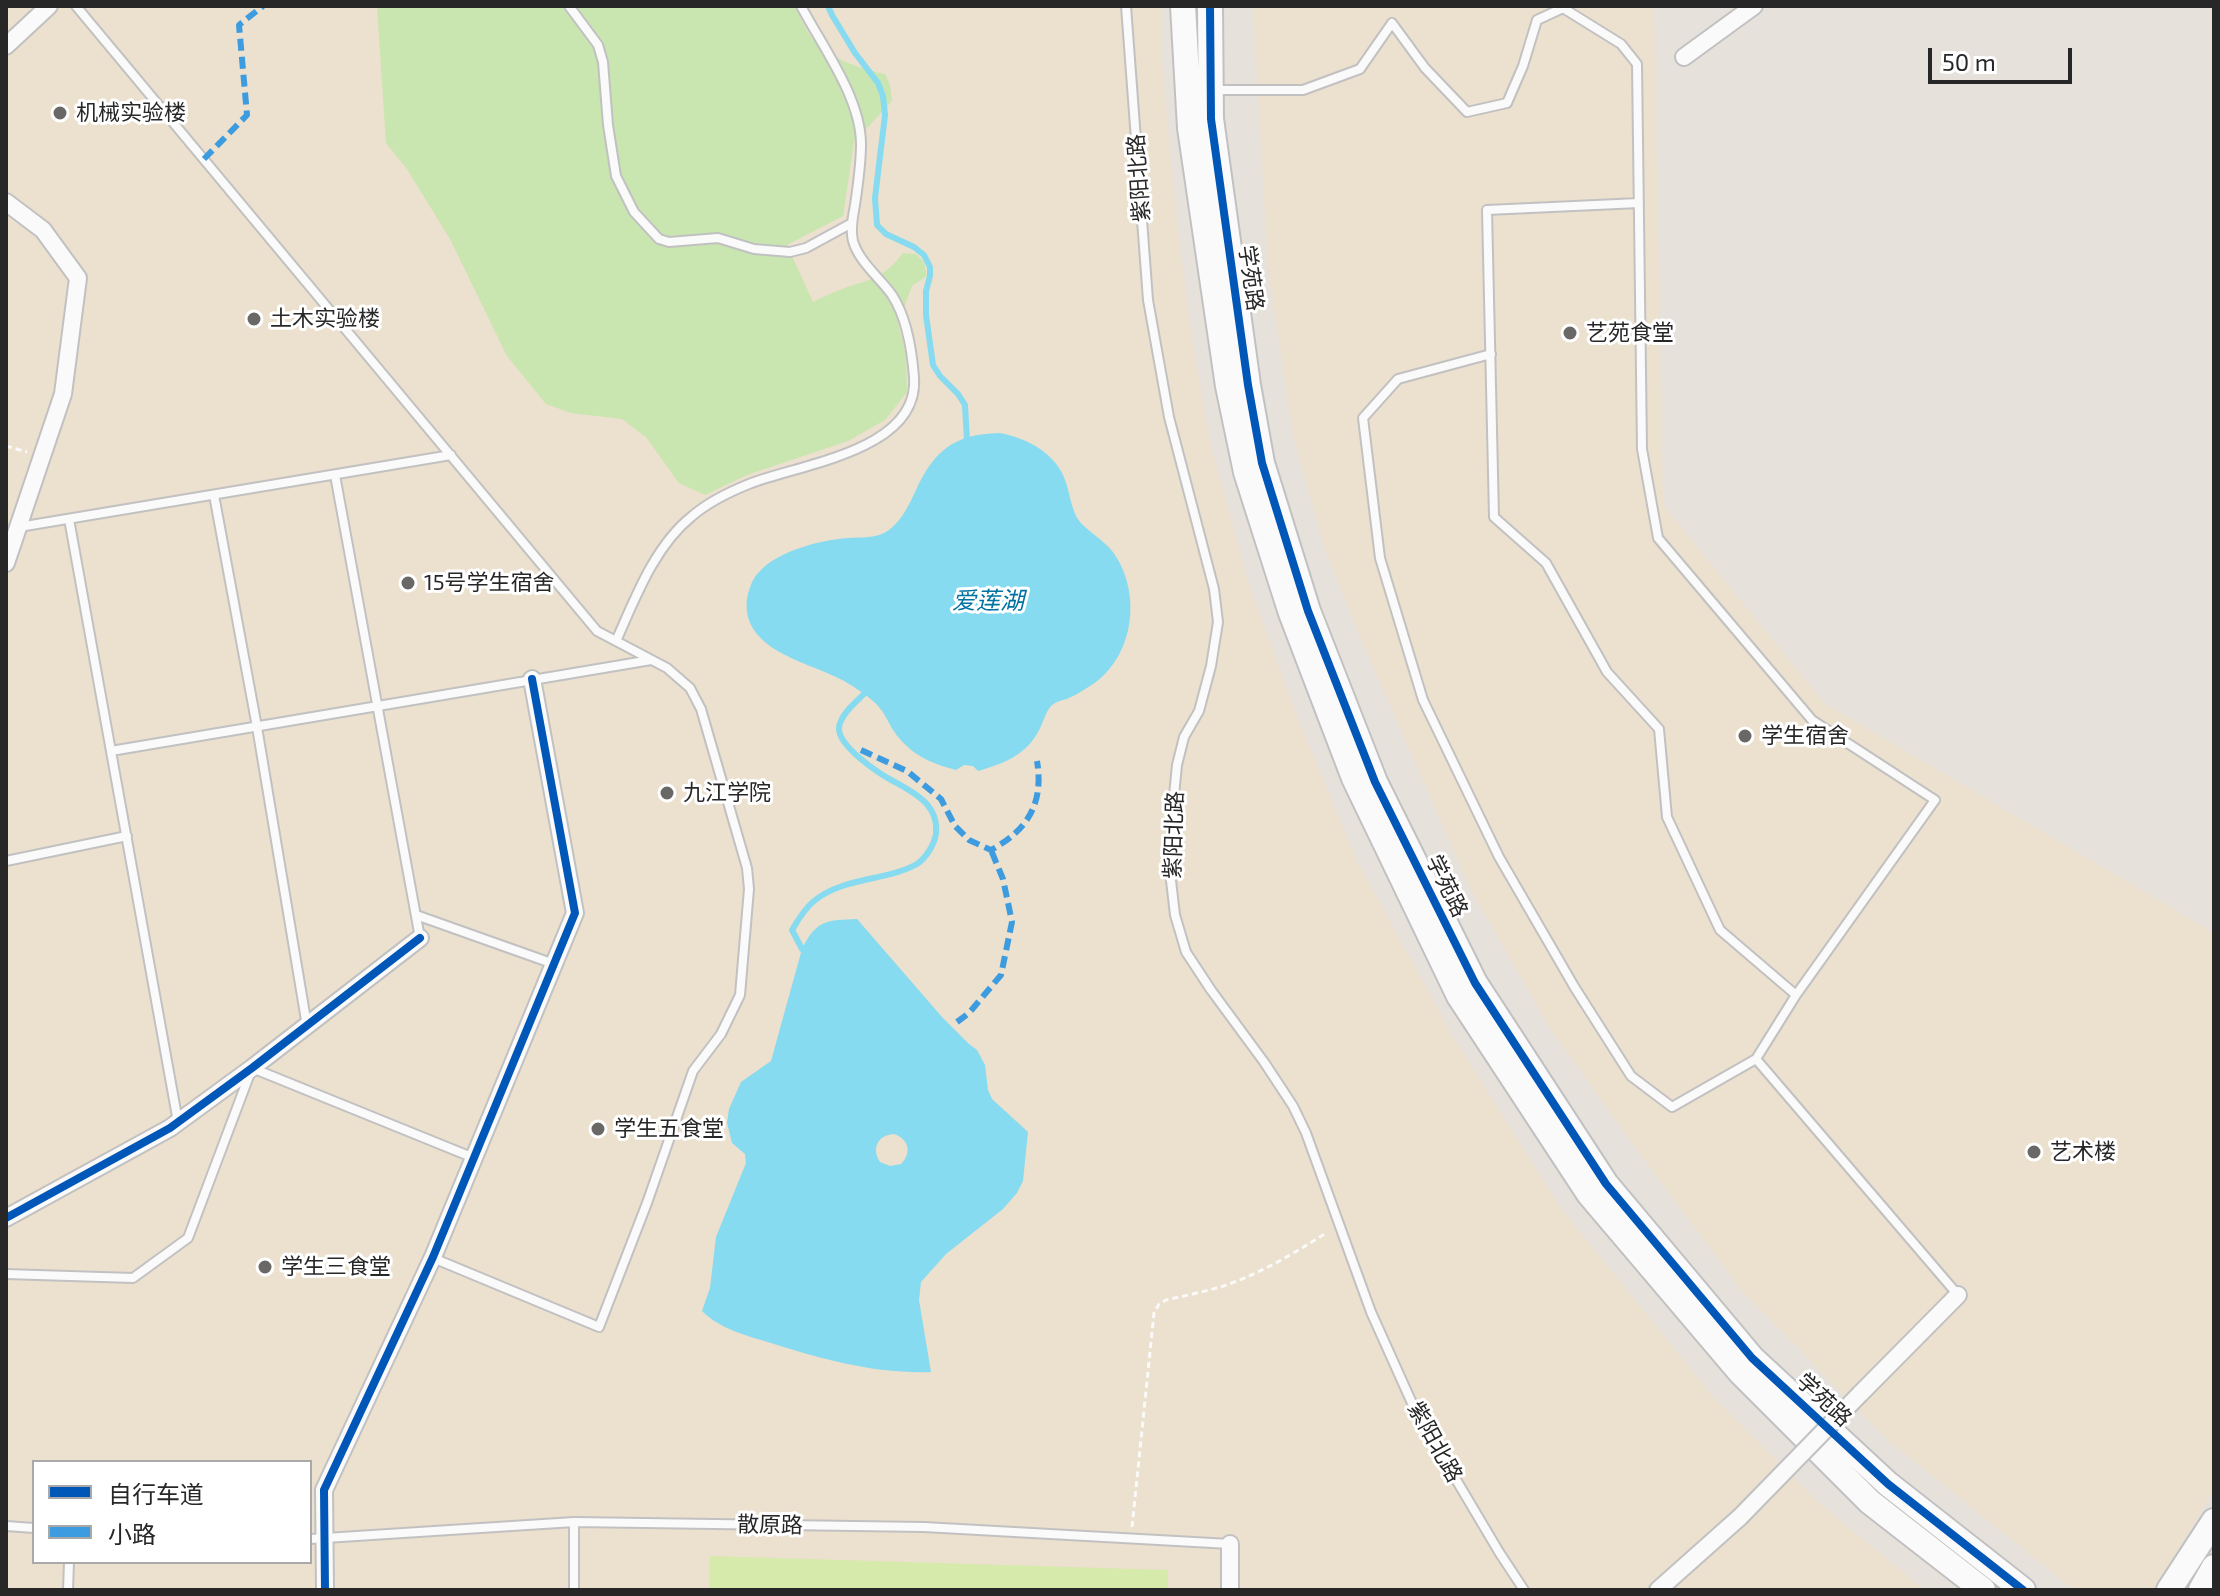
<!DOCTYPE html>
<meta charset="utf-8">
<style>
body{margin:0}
#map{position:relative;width:2220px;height:1596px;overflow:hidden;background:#e7e1db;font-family:"Exo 2","Noto Sans SC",sans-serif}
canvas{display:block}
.frame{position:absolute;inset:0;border:8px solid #272727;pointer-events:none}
.legend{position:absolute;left:32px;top:1460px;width:280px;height:104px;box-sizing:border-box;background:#fff;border:2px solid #a9a9a9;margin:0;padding:10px 14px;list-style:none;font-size:24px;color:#272727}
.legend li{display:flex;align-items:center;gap:16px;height:40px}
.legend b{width:40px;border:2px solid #a9a9a9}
.scale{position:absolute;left:1928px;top:48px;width:144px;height:36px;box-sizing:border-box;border:4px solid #272727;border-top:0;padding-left:10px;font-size:24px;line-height:28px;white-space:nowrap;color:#272727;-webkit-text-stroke:6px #fff;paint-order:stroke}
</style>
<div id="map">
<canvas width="2220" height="1596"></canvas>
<div class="frame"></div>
<ul class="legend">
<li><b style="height:10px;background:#0057b8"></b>自行车道</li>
<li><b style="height:10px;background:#3d9ce0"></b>小路</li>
</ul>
<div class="scale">50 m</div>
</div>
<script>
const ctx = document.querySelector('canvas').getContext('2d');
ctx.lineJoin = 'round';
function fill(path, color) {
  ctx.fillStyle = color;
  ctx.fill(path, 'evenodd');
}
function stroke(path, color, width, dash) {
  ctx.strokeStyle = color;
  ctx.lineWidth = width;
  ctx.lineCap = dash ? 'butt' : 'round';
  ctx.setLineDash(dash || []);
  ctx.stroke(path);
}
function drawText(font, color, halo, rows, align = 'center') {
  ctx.font = font + ' "Exo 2","Noto Sans SC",sans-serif';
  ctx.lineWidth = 6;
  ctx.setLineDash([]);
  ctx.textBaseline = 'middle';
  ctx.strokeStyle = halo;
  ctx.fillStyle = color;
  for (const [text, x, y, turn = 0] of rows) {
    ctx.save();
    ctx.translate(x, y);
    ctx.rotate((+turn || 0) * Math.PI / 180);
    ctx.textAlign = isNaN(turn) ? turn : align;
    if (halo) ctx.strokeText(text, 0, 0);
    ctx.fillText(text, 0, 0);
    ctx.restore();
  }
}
const education = new Path2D(`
 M 6,6 L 1162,6 L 1162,62 L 1177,224 L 1192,338 L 1210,442 L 1248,582 L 1300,724 L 1358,863 L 1455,1040 L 1560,1207 L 1714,1398 L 1821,1505 L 1925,1590 L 6,1590 ZM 34,1462 L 310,1462 L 310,1562 L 34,1562 Z
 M 1253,6 L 1654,6 L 1663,505 L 1824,703 L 2214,933 L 2214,1490 L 2154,1590 L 2074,1590 L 1888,1440 L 1742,1291 L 1632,1143 L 1550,1028 L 1471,890 L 1361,639 L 1325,549 L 1293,435 L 1268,267 Z`);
const green = new Path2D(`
 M 377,6 L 794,6 C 801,18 807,34 817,44 C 829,58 867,71 885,74 L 890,85 L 892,101 L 854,142 L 843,216 L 787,245 L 813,302 C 821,298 829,294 837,291 C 867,279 881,282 903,253 L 916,254 L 924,262 L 927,276 L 912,286 L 898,323 L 906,356 L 907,392 L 885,420 L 848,441 L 747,475 L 705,495 L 679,483 L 646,437 L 622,419 L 571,413 L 546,404 L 507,356 L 450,239 L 407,169 L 386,143 Z`);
const pitch = new Path2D(`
 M 710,1556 L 1168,1570 L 1168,1590 L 709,1590 Z`);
const water = new Path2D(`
 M 999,433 C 1024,437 1052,451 1063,475 C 1069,488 1070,503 1076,516 C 1083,530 1105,539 1115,555 C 1141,594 1134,653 1096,682 C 1087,688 1078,694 1069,698 C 1064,700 1057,701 1052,705 C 1045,712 1043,724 1038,732 C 1025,756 1002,764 978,771 L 973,766 L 964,765 L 956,770 C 934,764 915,757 899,738 C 885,721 888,712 867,696 C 857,689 847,682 836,677 C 803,661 741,648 747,599 C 749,589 752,579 759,572 C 778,551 820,540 848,538 C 862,537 876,539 889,530 C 902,520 909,505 916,490 C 934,451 954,434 999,433 Z
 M 857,919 L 942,1017 L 969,1044 L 977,1050 L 985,1065 L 988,1090 L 992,1099 L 1028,1132 L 1023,1181 L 1017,1193 L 1003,1209 L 946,1254 L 921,1282 L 919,1300 L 931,1372 C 877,1374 825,1360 774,1344 C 749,1336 721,1330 702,1311 L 710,1288 L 716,1237 L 746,1163 L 745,1154 L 732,1143 L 727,1123 L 729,1109 L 741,1082 L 771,1061 L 802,949 C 816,920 827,920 857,919 ZM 894,1134 C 909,1139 912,1153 901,1164 L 890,1166 L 880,1162 C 871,1148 878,1135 894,1134 Z`);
const stream = new Path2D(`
 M 828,6 L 832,15 L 855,53 L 878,83 L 883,96 L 885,115 L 875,198 L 877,225 L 886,234 L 914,247 L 924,255 L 930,267 L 930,276 L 926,291 L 926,315 L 933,365 L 940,376 L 958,394 L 965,405 L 967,441
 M 802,949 L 792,930 C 798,920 804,909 814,901 C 843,877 887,881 917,864 C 926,858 934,845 936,834 C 939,805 915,793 893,781 C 878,773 838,746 839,728 C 840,715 855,703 864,694`);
const path = new Path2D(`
 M 6,446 L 27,452
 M 1132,1527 L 1154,1313 L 1159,1304 L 1166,1300 C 1184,1296 1203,1292 1220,1287 C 1258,1275 1293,1254 1326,1233`);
const lane = new Path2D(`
 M 76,6 L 597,631 L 667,668 L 690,688 L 701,709 L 747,868 L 749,889 L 740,995 L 721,1034 L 693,1071 L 647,1203 L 599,1327 L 433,1258
 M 569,6 L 598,45 L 603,62 L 608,125 L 616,176 L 634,212 L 659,239 L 669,242 L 718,238 L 754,249 L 790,252 L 806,248 L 852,223
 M 1126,6 L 1148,300 L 1169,417 L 1214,589 L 1218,622 L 1211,666 L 1199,711 L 1184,737 L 1177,765 L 1171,826 L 1170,872 L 1175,915 L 1186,952 L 1211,990 L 1264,1062 L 1293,1106 L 1306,1133 L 1371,1312 L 1416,1412 L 1499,1552 L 1524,1590
 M 1212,90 L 1303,90 L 1360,69 L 1392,23 L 1425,68 L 1467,112 L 1507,103 L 1523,66 L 1537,20 L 1563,8 L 1621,44 L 1637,64 L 1642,449 L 1658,538 L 1812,720 L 1935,800 L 1796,995 L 1756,1059 L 1958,1295
 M 1639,203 L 1487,210 L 1494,517 L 1546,563 L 1607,672 L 1659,729 L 1667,817 L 1720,930 L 1796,995
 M 1491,354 L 1398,379 L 1363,418 L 1380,558 L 1423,700 L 1499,857 L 1575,988 L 1631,1076 L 1672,1107 L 1756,1059
 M 335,475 L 420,938
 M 214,495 L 257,727 L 307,1026
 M 69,519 L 178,1122
 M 19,527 L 451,455
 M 616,641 C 635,599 654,547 691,517 C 707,503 729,492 749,484 C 799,464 920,451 914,377 C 912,351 907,318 892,295 C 880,278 859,262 853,241 C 850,229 853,216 855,205 C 858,185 861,164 861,144 C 861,98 822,46 801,6
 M 111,751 L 651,660
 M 6,861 L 127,836
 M 416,915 L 554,964
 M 6,1274 L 133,1278 L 188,1238 L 252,1068 L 474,1158
 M 6,1526 L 34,1528
 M 310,1539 L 574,1522 L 924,1527 L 1230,1544
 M 68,1590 L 69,1562
 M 574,1590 L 574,1522`);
const street = new Path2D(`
 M 6,46 L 49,6
 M 1684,57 L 1754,6
 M 6,202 L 43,230 L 78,278 L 63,394 L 6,563
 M 6,1218 L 170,1128 L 252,1068 L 420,938
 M 1860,1394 L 1958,1295
 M 325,1590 L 324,1490 L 433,1257 L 575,913 L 532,679
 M 1230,1590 L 1230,1544
 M 1658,1590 L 1740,1517`);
const secondary = new Path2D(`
 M 1183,6 L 1190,128 L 1228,386 L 1246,472 L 1291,613 L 1354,778 L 1459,996 L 1589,1194 L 1740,1372 L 1870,1502 L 1983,1590
 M 1210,6 L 1211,119 L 1248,385 L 1262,463 L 1308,611 L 1375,782 L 1475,983 L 1606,1184 L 1752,1358 L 1888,1484 L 2023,1590
 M 2169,1590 L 2214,1521
 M 2201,1590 L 2214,1567`);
const streetBridge = new Path2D(`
 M 1740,1517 L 1860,1394`);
const quiet = new Path2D(`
 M 204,159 L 247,115 L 239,25 L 263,6
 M 861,750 L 907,771 L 941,799 L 955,826 L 969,840 L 991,850 C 1028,830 1044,803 1037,761
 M 957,1022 L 969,1013 L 1001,975 L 1012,922 L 1003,879 L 991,850`);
const cycleway = new Path2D(`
 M 1210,6 L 1211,119 L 1248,385 L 1262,463 L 1308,611 L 1375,782 L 1475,983 L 1606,1184 L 1752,1358 L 1888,1484 L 2023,1590
 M 6,1218 L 170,1128 L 252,1068 L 420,938
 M 325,1590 L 324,1490 L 433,1257 L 575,913 L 532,679`);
const markers = [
 [60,113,8,"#6a6866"],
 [254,319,8,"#6a6866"],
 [1570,333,8,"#6a6866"],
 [408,583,8,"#6a6866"],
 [1745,736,8,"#6a6866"],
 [667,793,8,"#6a6866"],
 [598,1129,8,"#6a6866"],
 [2034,1152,8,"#6a6866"],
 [265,1267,8,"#6a6866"]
];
const poiNames = [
 ["机械实验楼",76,113],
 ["土木实验楼",270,319],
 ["艺苑食堂",1586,333],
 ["15号学生宿舍",424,583],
 ["学生宿舍",1761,736],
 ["九江学院",683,793],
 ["学生五食堂",614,1129],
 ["艺术楼",2050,1152],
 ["学生三食堂",281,1267]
];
const streetNames = [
 ["紫阳北路",1139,178,-94],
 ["学苑路",1251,278,82],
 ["紫阳北路",1174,835,-88],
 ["学苑路",1447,886,64],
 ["学苑路",1824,1400,43],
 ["紫阳北路",1435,1442,61],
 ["散原路",770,1525,1]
];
const waterNames = [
 ["爱莲湖",988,601]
];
fill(education, '#ece0ce');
fill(green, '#c9e5b0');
fill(pitch, '#d6eaac');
fill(water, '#86dbf1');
stroke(stream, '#86dbf1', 6);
stroke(lane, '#c2c1c2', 12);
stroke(street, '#c2c1c2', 20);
stroke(secondary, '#c2c1c2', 28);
stroke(path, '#fbfafa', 3, [6, 4]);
stroke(lane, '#fbfafa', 8);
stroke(street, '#fbfafa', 16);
stroke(secondary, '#fbfafa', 24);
stroke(streetBridge, '#c2c1c2', 20, []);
stroke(streetBridge, '#fbfafa', 16);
stroke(quiet, '#3d9ce0', 6, [12, 6]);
stroke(cycleway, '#0057b8', 8);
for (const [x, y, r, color] of markers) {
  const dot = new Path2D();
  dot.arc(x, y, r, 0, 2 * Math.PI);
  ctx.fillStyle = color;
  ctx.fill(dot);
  stroke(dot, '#fff', 3);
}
drawText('22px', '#272727', '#fff', poiNames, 'left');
drawText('22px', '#272727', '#fff', streetNames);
drawText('italic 24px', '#0072a2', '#fff', waterNames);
</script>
